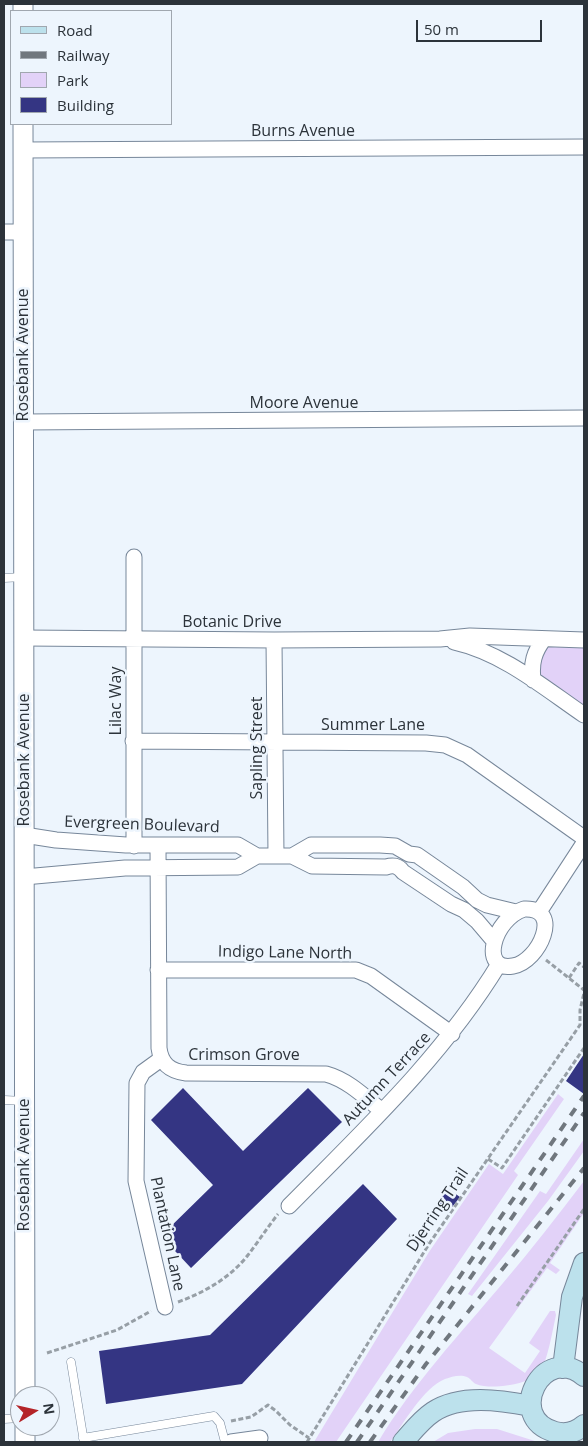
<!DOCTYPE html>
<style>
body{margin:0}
#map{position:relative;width:588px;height:1446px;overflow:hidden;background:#edf5fd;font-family:"Open Sans",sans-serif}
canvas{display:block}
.frame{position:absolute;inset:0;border:5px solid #2c333a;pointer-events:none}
.legend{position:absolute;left:10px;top:10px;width:162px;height:115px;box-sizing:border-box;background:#edf5fd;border:1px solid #a0a7af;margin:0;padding:6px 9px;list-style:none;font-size:15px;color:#2c333a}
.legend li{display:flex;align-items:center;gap:10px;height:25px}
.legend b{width:25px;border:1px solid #a0a7af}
.north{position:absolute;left:10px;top:1386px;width:50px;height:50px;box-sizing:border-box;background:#edf5fd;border:1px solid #a0a7af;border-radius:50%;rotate:81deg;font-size:14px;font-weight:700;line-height:20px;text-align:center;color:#2c333a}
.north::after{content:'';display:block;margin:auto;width:18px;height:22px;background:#b42428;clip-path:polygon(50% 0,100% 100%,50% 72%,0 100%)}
.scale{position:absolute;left:416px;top:20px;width:126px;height:22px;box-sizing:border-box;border:2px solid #2c333a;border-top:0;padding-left:6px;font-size:15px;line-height:18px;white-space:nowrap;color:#2c333a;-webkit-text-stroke:4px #edf5fd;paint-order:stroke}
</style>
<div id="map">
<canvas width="588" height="1446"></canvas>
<div class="frame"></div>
<ul class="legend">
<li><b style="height:6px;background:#bce1ec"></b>Road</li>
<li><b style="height:6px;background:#70777e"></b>Railway</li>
<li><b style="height:14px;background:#e2d2f8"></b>Park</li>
<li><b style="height:14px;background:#343583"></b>Building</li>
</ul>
<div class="north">N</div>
<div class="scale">50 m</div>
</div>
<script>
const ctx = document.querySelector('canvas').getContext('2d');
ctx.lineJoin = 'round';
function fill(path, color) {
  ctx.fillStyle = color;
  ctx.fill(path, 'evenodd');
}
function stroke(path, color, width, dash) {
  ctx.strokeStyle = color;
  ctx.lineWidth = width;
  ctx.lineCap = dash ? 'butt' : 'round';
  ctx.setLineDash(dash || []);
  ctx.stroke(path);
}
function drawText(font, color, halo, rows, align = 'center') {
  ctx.font = font + ' "Open Sans",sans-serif';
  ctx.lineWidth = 5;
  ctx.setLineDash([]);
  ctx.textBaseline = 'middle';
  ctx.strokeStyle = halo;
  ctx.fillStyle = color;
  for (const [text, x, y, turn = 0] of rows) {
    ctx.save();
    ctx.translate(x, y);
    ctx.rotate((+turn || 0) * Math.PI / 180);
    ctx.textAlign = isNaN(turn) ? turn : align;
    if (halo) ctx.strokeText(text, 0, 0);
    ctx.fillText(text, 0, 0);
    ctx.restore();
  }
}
const green = new Path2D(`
 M 552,645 L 584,645 L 584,710 L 540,677 L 539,658 L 547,647 Z
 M 558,1094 L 564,1099 L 514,1171 L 518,1175 L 336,1442 L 314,1442 L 429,1252 L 489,1164 L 503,1174 Z
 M 584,1139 L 584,1151 L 548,1201 L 472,1296 L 468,1294 L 540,1191 L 546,1194 Z
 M 584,1181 L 584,1213 L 550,1263 L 560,1270 L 556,1274 L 547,1268 L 489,1348 L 525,1373 L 540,1351 L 529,1343 L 550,1311 L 555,1311 L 556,1315 C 553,1328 547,1365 539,1373 C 528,1385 491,1390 476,1384 C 473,1383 471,1379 467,1377 C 460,1374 451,1377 445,1379 C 423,1388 404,1423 390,1442 L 378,1442 C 413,1384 460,1334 503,1283 C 531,1250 558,1215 584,1181 Z
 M 475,1429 L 497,1429 L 538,1442 L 433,1442 L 448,1433 Z`);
const building = new Path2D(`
 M 584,1054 L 584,1094 L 566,1081 Z
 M 183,1088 L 243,1151 L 308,1088 L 342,1122 L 191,1268 L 161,1236 L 213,1185 L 151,1120 Z
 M 363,1184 L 397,1219 L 242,1384 L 106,1404 L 99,1351 L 210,1335 Z
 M 447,1188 L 460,1197 L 449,1211 L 437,1203 Z`);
const path = new Path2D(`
 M 546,960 L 584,990
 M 569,978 L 579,963 L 584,967
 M 488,1159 L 502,1168 L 584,1048
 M 409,1235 L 429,1244
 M 178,1302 C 205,1292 230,1278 248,1255 C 258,1242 267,1228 278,1214
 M 517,1306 L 584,1209
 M 47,1353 L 117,1330 L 151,1311
 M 231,1421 L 251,1417 L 268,1405 L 276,1411 L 290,1425 L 309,1438
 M 307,1442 L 429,1244 L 580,1025 L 580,1010 L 584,993`);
const service = new Path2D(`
 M 4,578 L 23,577
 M 4,1100 L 24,1101
 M 71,1362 L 84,1442
 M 4,1419 L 20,1418
 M 83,1438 L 214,1416 L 220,1423 L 225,1442`);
const minor = new Path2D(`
 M 23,150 L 584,147
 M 4,232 L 23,232
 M 24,422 L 584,418
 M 134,557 L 134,846
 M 24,638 L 274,640 L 440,639 L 470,636 L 584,640
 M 274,640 L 276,856
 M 454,642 C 503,653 543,687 584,715
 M 533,680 C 531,663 534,652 544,639
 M 133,741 L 426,743 L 445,745 L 467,755 L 584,838
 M 24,835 L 56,840 L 126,845 L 238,845 L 257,856 L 292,856 L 312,866 L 386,867 C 393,865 398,865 403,872 L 451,904 L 464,910 L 477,921 L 494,941
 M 158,846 L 159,1048 C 161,1064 170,1071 186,1073 L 326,1074 C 348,1080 365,1097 382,1111
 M 292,856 L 311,845 L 380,845 L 395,846 L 409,854 L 417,855 L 463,887 L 477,900 L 487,905 L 516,912
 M 24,877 L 125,868 L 238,867 L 257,856
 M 524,909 C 564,907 539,962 513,966 C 479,972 493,919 524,909 Z
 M 539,912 L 584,843
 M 158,970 L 356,970 L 371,976 L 452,1034
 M 161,1059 L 143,1072 L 137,1083 L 136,1181 L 165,1307
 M 289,1206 C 364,1130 443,1056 499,964
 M 231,1442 L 260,1438`);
const tertiary = new Path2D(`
 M 23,11 L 23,4
 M 23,124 L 25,1396
 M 25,1442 L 25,1426`);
const secondary = new Path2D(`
 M 563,1368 L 572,1297 L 584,1263
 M 584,1376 C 543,1342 504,1418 555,1432 C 566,1435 576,1432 584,1425
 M 403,1442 C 412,1432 421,1420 433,1412 C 460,1394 500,1400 531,1406`);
const rail = new Path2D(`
 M 346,1442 L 584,1096
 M 357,1442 L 584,1113
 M 370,1442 L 426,1364 L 584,1168`);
const streetNames = [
 ["Burns Avenue",303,131],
 ["Rosebank Avenue",23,355,-90],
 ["Moore Avenue",304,403],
 ["Botanic Drive",232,622],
 ["Lilac Way",116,701,-90],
 ["Summer Lane",373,725],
 ["Sapling Street",257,748,-90],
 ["Rosebank Avenue",24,760,-90],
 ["Evergreen Boulevard",142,825,2],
 ["Indigo Lane North",285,953,1],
 ["Crimson Grove",244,1055],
 ["Autumn Terrace",387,1079,-47],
 ["Rosebank Avenue",24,1165,-90],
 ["Djerring Trail",438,1210,-56],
 ["Plantation Lane",167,1234,78]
];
fill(green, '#e2d2f8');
fill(building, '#343583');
stroke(service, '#77879a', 9);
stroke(minor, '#77879a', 17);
stroke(tertiary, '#77879a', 21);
stroke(secondary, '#77879a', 22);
stroke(path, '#979fa6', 3, [5, 2.5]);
stroke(service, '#fff', 8);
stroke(minor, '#fff', 15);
stroke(tertiary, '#fff', 19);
stroke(secondary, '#bce1ec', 20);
stroke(rail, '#70777e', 4, [9, 9]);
drawText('16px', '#2c333a', '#edf5fd', streetNames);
</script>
